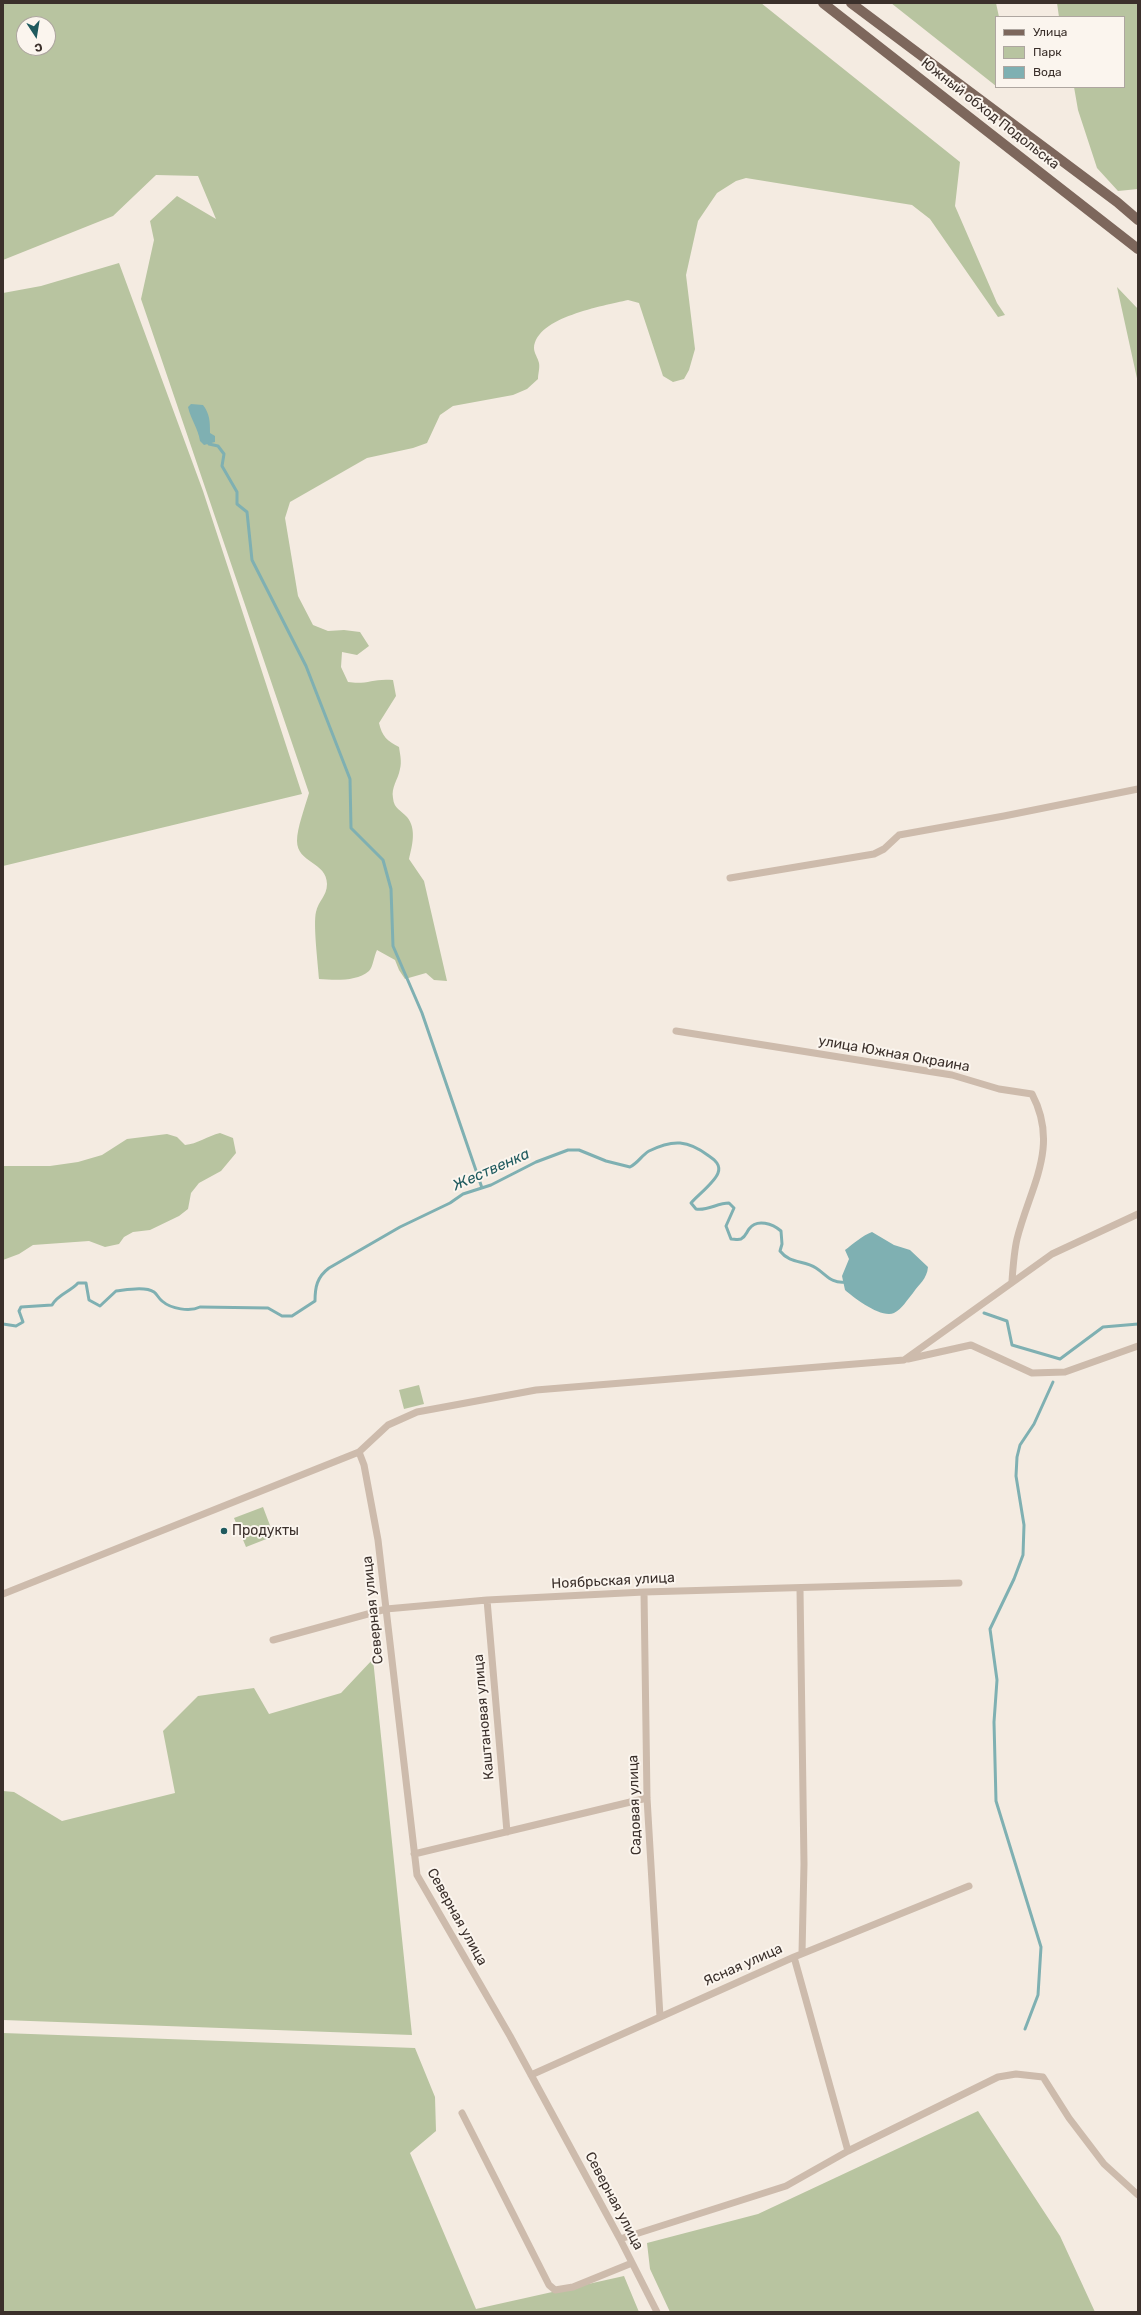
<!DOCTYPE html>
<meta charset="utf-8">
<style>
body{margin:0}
#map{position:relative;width:1141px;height:2315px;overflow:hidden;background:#f4ebe1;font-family:Rubik,sans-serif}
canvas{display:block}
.frame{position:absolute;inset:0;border:4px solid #3b302b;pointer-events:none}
.legend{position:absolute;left:995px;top:16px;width:130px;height:72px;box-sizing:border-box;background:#fbf5ee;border:1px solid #aea6a0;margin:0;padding:5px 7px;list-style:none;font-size:12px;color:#3b302b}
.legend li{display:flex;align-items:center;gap:8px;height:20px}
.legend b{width:20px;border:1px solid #aea6a0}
.north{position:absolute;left:16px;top:16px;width:40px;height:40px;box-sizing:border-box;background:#fbf5ee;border:1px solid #aea6a0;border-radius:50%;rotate:168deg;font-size:11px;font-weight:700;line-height:16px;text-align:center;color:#3b302b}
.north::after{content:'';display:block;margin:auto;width:14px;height:18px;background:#1f5a5e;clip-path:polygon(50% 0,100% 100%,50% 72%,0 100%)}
</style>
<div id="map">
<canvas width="1141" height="2315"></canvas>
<div class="frame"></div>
<ul class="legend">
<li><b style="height:5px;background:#7d675c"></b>Улица</li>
<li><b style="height:11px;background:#b8c4a0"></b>Парк</li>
<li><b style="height:11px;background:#7fb0b2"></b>Вода</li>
</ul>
<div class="north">С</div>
</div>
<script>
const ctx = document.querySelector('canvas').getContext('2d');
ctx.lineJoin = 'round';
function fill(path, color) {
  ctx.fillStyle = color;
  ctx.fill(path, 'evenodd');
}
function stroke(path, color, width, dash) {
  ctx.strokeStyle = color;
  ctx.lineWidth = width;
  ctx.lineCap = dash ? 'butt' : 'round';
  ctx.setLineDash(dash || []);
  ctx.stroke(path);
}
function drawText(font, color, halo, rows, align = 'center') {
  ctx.font = font + ' Rubik,sans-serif';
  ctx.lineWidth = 4;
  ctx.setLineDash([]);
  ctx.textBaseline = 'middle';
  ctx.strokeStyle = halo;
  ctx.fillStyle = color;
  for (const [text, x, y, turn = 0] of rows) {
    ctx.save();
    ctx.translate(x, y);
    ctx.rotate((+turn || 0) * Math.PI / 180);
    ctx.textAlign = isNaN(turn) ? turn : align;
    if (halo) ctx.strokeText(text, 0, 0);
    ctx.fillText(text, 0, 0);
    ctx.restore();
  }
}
const green = new Path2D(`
 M 3,3 L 761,3 L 960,162 L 955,206 L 997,303 L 1005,315 L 998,317 L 930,219 L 912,205 L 746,178 L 736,181 L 717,193 L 698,221 L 686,275 L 695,349 L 689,370 L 684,379 L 673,382 L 663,376 L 639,303 L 628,300 C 603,306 536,317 534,348 C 534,353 538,358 539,363 C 540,368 538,374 538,379 L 527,389 L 513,395 L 453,406 L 440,415 L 427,443 L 413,448 L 367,458 L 290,502 L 285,518 L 298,596 L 313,625 L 328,631 L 344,630 L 360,632 L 369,646 L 357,655 L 342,652 L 341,667 L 348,682 C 367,685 373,678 393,680 L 396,696 L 379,723 C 382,736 387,741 399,747 C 400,754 402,762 400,769 C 398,780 391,787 393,798 C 394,809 401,810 407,817 C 417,829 412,846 409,859 L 424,881 L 447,981 L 434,980 L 426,973 L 405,979 L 399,970 L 395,960 L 377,950 C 374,956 373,967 369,971 C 356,982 334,980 319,979 C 318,964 313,924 316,912 C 318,901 327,896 327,884 C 327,862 297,863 297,841 C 297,828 305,807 309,793 L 141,299 L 154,240 L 150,221 L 177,196 L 216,219 L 198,176 L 156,175 L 113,216 L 3,260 ZM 24,24 L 48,24 L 48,48 L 24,48 Z
 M 891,3 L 996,3 L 999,17 L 996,17 L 996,86 Z
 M 1057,3 L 1138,3 L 1138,189 L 1118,191 L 1097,168 L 1078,110 L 1074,87 L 1124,87 L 1124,17 L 1059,17 Z
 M 119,263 L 203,491 L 302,794 L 3,866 L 3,293 L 41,286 Z
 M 1117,287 L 1138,309 L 1138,383 Z
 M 220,1133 L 233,1138 L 236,1153 L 221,1171 L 199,1183 L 191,1193 L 188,1209 L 179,1216 L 150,1230 L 133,1232 L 124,1237 L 119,1244 L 105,1247 L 89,1241 L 33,1245 L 19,1254 L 3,1260 L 3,1166 L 50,1166 L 78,1162 L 102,1155 L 127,1139 L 167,1134 L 177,1137 L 185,1145 C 197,1144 208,1136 220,1133 Z
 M 419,1385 L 424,1404 L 404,1409 L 399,1390 Z
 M 263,1507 L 274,1536 L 246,1547 L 234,1518 Z
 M 373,1659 L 412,2035 L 3,2020 L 3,1791 L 14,1792 L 62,1821 L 175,1793 L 163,1731 L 198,1696 L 254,1688 L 269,1714 L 341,1693 Z
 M 3,2033 L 415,2048 L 435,2097 L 436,2131 L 410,2153 L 476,2309 L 624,2276 L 639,2312 L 3,2312 Z
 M 978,2111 L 1060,2236 L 1095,2312 L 670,2312 L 650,2269 L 647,2243 L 758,2214 Z`);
const water = new Path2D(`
 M 191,404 L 203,405 C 210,414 210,422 210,433 L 215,436 L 215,442 L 204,445 L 200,441 C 198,428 191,420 188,407 Z
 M 872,1232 L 894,1245 L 910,1250 L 928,1267 C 927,1279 919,1284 913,1293 C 907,1300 902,1309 894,1313 C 882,1319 854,1298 845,1290 L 842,1276 L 849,1259 L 845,1250 C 853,1244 863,1235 872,1232 Z`);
const stream = new Path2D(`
 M 209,444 L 218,446 L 224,454 L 222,466 L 237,492 L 237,504 L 247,512 L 252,560 L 306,666 L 350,779 L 351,828 L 383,860 L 391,889 L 393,946 L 422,1013 L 482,1188
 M 984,1313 L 1007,1321 L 1012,1345 L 1060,1359 L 1103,1327 L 1138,1324
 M 3,1324 L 16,1326 L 23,1322 L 19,1311 L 21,1307 L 52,1305 C 58,1294 70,1292 78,1283 L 86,1283 L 89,1300 L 100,1306 L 116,1291 C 126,1290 145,1286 154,1292 C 157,1294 159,1299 162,1301 C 171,1309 190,1312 200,1307 L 268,1308 L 282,1316 L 292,1316 L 315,1301 C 315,1287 317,1277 329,1268 L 400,1227 L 450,1203 L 463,1194 L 491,1185 L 536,1162 L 568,1150 L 579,1150 L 606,1161 L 630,1167 C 638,1163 642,1155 649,1151 C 673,1139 688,1140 709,1156 C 715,1160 721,1165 718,1173 C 715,1182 698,1195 691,1203 L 696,1209 C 708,1211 717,1203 729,1203 L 734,1208 L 726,1226 L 731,1239 C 734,1239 738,1240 741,1239 C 746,1236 746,1233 749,1229 C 757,1218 773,1224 781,1231 L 782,1244 L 780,1251 C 790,1264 804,1260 816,1268 C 827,1275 831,1284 846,1282
 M 1025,2029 L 1038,1995 L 1041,1947 L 996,1801 L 994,1722 L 997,1680 L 990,1629 L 1014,1579 L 1023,1555 L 1024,1525 L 1016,1476 L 1017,1457 L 1020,1445 L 1034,1424 L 1053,1382`);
const minor = new Path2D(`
 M 730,878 L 874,854 L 884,849 L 899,835 L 1004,816 L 1138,789
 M 676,1031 L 952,1075 L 999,1089 L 1032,1094 C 1060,1147 1030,1187 1017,1239 C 1014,1252 1013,1267 1012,1281
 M 908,1359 L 971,1345 L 1032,1373 L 1065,1372 L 1138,1346
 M 359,1452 L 364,1465 L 378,1540 L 417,1875 L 510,2036 L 620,2239 L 657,2312
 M 800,1589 L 804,1864 L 802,1953
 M 644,1592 L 647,1798 L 660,2017
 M 3,1594 L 359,1452 L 388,1425 L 417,1412 L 536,1390 L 904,1360 L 1052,1254 L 1138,1214
 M 487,1600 L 507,1832
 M 273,1640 L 386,1609 L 487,1600 L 644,1592 L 959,1583
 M 414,1854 L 647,1798
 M 794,1957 L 848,2151
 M 531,2075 L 794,1957 L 969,1886
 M 462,2113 L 549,2285 L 555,2290 L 573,2287 L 632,2263
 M 620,2239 L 786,2186 L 848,2151 L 998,2077 L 1016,2074 L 1043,2077 L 1069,2118 L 1104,2164 L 1138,2195`);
const primary = new Path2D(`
 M 823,3 L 1138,249
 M 851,3 L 1117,202 L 1138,220`);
const markers = [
 [224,1531,4,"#1f5a5e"]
];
const streetNames = [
 ["Южный обход Подольска",990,114,38],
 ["улица Южная Окраина",894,1054,10],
 ["Ноябрьская улица",613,1581,-3],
 ["Северная улица",373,1610,-96],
 ["Каштановая улица",484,1717,-95],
 ["Садовая улица",635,1805,-92],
 ["Северная улица",457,1917,61],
 ["Ясная улица",743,1965,-24],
 ["Северная улица",614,2201,62]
];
const poiNames = [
 ["Продукты",232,1531]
];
const waterNames = [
 ["Жественка",491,1170,-24]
];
fill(green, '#b8c4a0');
fill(water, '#7fb0b2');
stroke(stream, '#7fb0b2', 3);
stroke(minor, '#cdbbac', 7);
stroke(primary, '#7d675c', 10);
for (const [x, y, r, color] of markers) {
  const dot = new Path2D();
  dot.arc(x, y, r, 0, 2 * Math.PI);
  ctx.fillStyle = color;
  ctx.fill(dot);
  stroke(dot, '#fbf5ee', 1.5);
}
drawText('14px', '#3b302b', '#fbf5ee', streetNames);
drawText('14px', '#3b302b', '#fbf5ee', poiNames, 'left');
drawText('italic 15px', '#1f5a5e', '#fbf5ee', waterNames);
</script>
